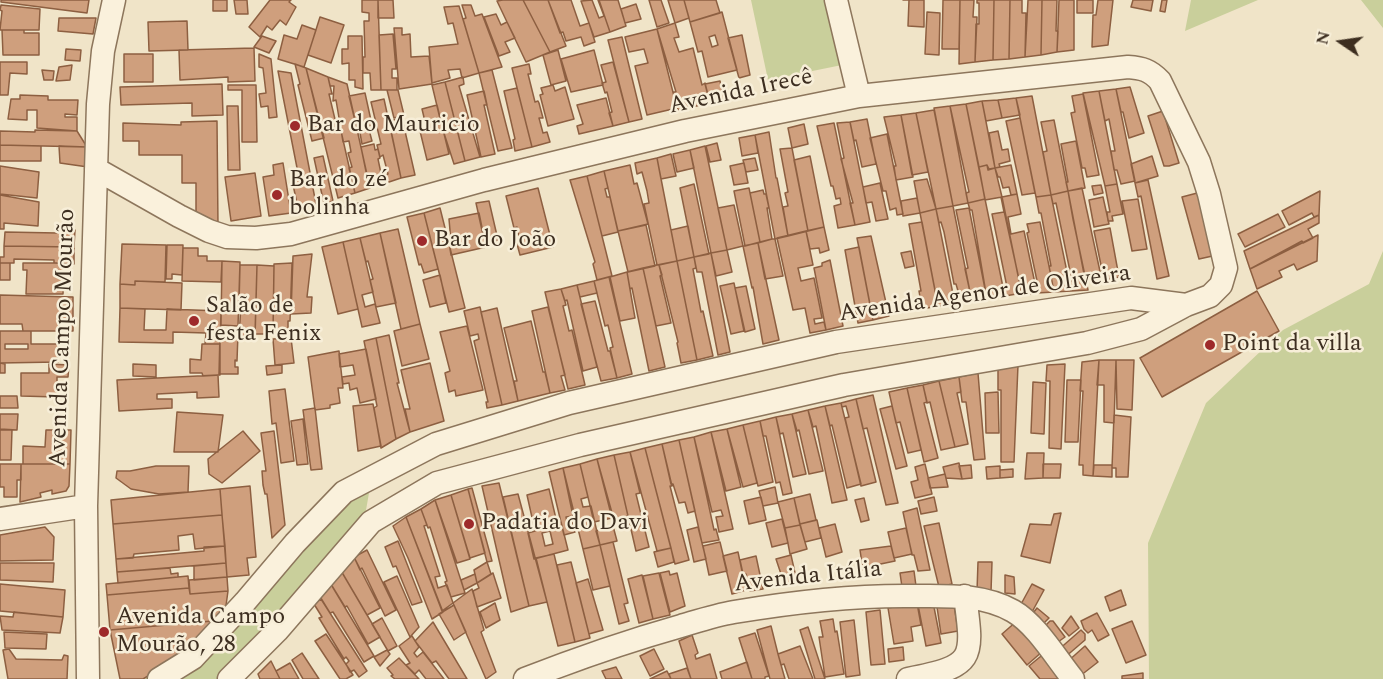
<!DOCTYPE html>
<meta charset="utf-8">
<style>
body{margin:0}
#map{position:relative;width:1383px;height:679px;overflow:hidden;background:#f0e4c8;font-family:Spectral,serif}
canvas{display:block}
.north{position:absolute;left:1311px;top:12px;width:60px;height:60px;-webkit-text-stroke:4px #f7eed8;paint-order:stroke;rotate:283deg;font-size:16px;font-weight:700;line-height:24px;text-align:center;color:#3d2e20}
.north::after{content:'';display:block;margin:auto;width:21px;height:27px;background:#3d2e20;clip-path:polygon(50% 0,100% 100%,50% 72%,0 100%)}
</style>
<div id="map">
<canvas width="1383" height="679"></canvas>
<div class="north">N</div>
</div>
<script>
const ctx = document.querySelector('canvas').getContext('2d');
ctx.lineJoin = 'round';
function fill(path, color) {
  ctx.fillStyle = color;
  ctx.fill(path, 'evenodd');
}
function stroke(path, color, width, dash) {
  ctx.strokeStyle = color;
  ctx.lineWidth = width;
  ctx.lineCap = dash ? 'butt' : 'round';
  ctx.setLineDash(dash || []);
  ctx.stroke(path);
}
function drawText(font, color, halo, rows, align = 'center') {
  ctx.font = font + ' Spectral,serif';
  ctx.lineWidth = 5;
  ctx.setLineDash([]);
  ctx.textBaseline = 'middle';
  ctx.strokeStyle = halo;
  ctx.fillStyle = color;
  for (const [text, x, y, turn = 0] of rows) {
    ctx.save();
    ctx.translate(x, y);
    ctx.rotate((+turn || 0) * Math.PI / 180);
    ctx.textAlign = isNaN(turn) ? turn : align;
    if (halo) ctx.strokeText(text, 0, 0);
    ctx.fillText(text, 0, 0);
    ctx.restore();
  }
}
const green = new Path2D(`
 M 751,0 L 829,0 L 842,65 L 768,80 Z
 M 1191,0 L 1258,0 L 1185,31 Z
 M 1361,0 L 1383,0 L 1383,28 Z
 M 1383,251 L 1383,679 L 1149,679 L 1148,543 L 1206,403 L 1283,330 L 1369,284 Z
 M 369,479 L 369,493 L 362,533 L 226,679 L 140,679 L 211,646 Z`);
const building = new Path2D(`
 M 1,0 L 89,0 L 87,13 L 1,2 Z
 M 213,0 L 227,0 L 227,11 L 213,11 Z
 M 234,0 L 247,0 L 248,14 L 236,14 Z
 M 270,0 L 291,0 L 289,2 L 296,7 L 286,25 L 280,20 L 272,30 L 267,26 L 260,37 L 249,27 Z
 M 362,0 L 378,0 L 381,90 L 371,90 L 370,73 L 363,73 L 363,57 L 365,57 L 364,21 L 369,21 L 369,13 L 362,12 Z
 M 378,0 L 393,0 L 394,18 L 378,18 Z
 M 503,0 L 523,0 L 550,52 L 526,62 L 497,1 Z
 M 523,0 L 548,0 L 566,46 L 550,52 Z
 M 548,0 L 571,0 L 580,26 L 589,23 L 595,42 L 584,46 L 581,37 L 566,41 L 563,32 L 560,33 Z
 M 592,0 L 599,18 L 604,16 L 598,0 L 599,0 L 610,32 L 594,37 L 581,1 Z
 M 599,0 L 618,0 L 626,26 L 610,32 Z
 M 649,0 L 661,0 L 669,23 L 657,27 Z
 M 668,0 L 684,0 L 689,18 L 675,23 Z
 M 684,0 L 716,0 L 720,13 L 690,22 Z
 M 903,0 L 924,0 L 924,27 L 908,26 L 909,0 Z
 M 943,0 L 960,0 L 959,49 L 942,49 Z
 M 960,0 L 974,0 L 973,17 L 977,17 L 975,62 L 959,64 Z
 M 977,0 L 994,0 L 993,60 L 975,62 L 976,24 L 979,24 L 979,3 L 977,3 Z
 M 994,0 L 1010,0 L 1009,59 L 993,60 Z
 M 1010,0 L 1022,0 L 1022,13 L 1026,13 L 1025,57 L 1009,59 Z
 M 1028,0 L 1042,0 L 1041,55 L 1025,57 Z
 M 1042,0 L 1057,0 L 1056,31 L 1058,31 L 1057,52 L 1041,55 Z
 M 1059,0 L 1074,0 L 1074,50 L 1057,52 Z
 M 1077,0 L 1093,0 L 1093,13 L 1077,13 Z
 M 1098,0 L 1113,0 L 1108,45 L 1092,47 L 1093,15 L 1096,15 Z
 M 1133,0 L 1153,0 L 1151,11 L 1131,7 Z
 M 1162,0 L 1167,0 L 1165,12 L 1160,11 Z
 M 636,4 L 641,19 L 625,23 L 621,9 Z
 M 1,5 L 40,9 L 39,30 L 0,30 L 2,11 L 0,10 Z
 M 462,5 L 471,5 L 475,16 L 482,14 L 502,67 L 479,73 L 463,19 L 466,18 Z
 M 459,6 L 479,73 L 462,78 L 460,69 L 448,70 L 450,78 L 432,83 L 429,47 L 458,44 L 453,23 L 448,24 L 444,7 Z
 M 722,12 L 737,70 L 708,77 L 702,51 L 698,52 L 690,22 ZM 715,35 L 718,45 L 712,47 L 709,37 Z
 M 927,12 L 940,13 L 939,55 L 925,54 Z
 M 496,14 L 501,25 L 507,22 L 515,38 L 505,42 L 510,52 L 499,56 L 484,17 Z
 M 320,17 L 344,25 L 331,63 L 308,55 Z
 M 59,18 L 96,18 L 93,34 L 58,31 Z
 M 187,21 L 188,50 L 149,51 L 148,22 Z
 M 675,23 L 679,37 L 674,38 L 679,52 L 693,48 L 702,85 L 705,83 L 710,103 L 678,110 L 673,92 L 676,92 L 657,29 Z
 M 302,25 L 316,30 L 304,67 L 278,59 L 284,35 L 297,39 Z
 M 394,28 L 402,28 L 402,35 L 410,34 L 411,57 L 429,56 L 432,84 L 399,89 Z
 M 657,29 L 677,108 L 647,115 L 635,66 L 648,63 L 644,49 L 629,52 L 625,37 Z
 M 2,30 L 24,30 L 24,33 L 39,33 L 39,55 L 3,55 Z
 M 393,34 L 396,69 L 392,69 L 392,78 L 397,78 L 397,90 L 381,90 L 379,35 Z
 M 742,35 L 750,75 L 739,78 L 728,38 Z
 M 262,36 L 276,41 L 269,53 L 254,47 Z
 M 348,36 L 362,36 L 363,89 L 355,87 L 355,80 L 349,80 L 349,63 L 342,64 L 342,49 L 348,49 Z
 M 622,37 L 642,119 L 629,122 L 608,40 Z
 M 254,48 L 255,81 L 228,82 L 228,77 L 180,80 L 179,50 Z
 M 66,49 L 81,50 L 80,61 L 65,60 Z
 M 558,50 L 566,81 L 551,85 L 543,55 Z
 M 594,50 L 603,85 L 571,92 L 561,59 Z
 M 124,54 L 153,54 L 153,82 L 124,82 Z
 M 259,54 L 271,59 L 277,117 L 269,118 L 268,106 L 261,107 L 259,94 L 266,93 L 263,68 L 259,67 Z
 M 0,62 L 27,62 L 27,74 L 10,73 L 8,95 L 0,95 Z
 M 613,62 L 629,122 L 613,126 L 609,113 L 612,112 L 607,92 L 605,93 L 602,83 L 606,82 L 601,65 Z
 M 295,64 L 306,68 L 324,138 L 312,141 L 298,85 L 300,84 Z
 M 529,64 L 531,74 L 528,74 L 535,102 L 538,101 L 539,103 L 543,118 L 539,118 L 543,133 L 547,132 L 550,142 L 532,147 L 512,68 Z
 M 72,65 L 70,80 L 56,81 L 59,67 Z
 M 306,68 L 328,77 L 332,94 L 329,94 L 338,132 L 341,131 L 355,193 L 338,198 Z
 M 42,70 L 54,71 L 53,80 L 44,80 Z
 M 492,70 L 512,148 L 498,151 L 479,73 Z
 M 278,71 L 291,73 L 316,204 L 298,208 L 292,180 L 299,178 Z
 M 328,77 L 347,84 L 370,188 L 355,193 L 349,168 L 352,167 L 348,153 L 351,152 L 349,141 L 343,142 L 336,100 L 333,101 L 334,86 L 330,86 Z
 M 463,77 L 464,84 L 459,86 L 480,157 L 465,161 L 445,82 Z
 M 720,81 L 724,99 L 710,103 L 705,84 Z
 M 445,82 L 465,161 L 454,164 L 442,127 L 432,85 Z
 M 222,84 L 223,115 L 192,116 L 192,103 L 121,105 L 120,87 Z
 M 228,85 L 256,85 L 257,142 L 242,142 L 242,90 L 228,90 Z
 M 553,85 L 555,91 L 565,87 L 574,119 L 548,126 L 540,95 L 543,94 L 541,88 Z
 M 1130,87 L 1144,133 L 1129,138 L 1123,112 L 1121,112 L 1116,89 Z
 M 517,88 L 532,147 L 515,151 L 513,140 L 515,139 L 504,91 Z
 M 1116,89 L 1135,181 L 1121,184 L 1117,170 L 1114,170 L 1111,151 L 1115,151 L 1109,119 L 1105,121 L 1099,91 Z
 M 387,90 L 398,90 L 404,115 L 394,118 Z
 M 484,91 L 487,105 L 484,105 L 495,154 L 481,157 L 467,95 Z
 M 1099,91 L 1117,184 L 1105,186 L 1083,93 Z
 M 365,93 L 372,125 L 368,126 L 372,141 L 362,144 L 360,133 L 358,133 L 349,96 Z
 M 1083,94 L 1099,175 L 1087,177 L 1085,168 L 1082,168 L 1071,113 L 1075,112 L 1072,96 Z
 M 20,95 L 48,96 L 48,100 L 78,100 L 77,115 L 65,114 L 65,117 L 77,117 L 77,131 L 37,128 L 37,110 L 27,110 L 27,120 L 8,119 L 11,99 L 20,99 Z
 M 1032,96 L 1051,195 L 1036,197 L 1016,98 Z
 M 606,98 L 613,126 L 579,134 L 577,126 L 583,124 L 577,105 Z
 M 1016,98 L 1020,115 L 1002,118 L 998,100 Z
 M 384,99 L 401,178 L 386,183 L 384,176 L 388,174 L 383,155 L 380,157 L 377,145 L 381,144 L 371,102 Z
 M 998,100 L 1002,118 L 986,121 L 982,101 Z
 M 982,101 L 995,168 L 989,169 L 987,165 L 979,167 L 966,104 Z
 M 966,104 L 985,199 L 968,203 L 966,193 L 969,192 L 950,106 Z
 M 437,105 L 449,154 L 427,160 L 420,131 L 427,130 L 422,109 Z
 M 227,106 L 238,106 L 240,170 L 228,170 Z
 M 950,106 L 968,203 L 953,206 L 934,108 Z
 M 934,110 L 953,206 L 936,209 L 916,113 Z
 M 1163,111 L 1179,163 L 1169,166 L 1164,166 L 1148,116 Z
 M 916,113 L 928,172 L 912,175 L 901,115 Z
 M 901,115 L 913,177 L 896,180 L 894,166 L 896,166 L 884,117 Z
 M 402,118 L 415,175 L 401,178 L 389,121 Z
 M 1020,118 L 1035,193 L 1022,195 L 1006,121 Z
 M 867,119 L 876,164 L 862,167 L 856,140 L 854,141 L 850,122 Z
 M 1054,120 L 1068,191 L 1051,195 L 1043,152 L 1047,151 L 1041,122 Z
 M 217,121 L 218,227 L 196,213 L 196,183 L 182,183 L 182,155 L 139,155 L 139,141 L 123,141 L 123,123 L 181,125 L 181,122 Z
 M 850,122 L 870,222 L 855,225 L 850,203 L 853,203 L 841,159 L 844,158 L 837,123 Z
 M 834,123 L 855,225 L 838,228 L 834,206 L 841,204 L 840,198 L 836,199 L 833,186 L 831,186 L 817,126 Z
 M 804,124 L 808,144 L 792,148 L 788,128 Z
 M 35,130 L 77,131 L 87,147 L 0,145 L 0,131 L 35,132 Z
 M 998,131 L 1002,150 L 1008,149 L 1010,161 L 999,164 L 1000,167 L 995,168 L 989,133 Z
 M 769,132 L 776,178 L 777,178 L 788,236 L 775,239 L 755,135 Z
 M 887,134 L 903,214 L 897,215 L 896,208 L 890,210 L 886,191 L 883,191 L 870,138 Z
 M 755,135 L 758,153 L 742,156 L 739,138 Z
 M 1076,141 L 1085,188 L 1068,191 L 1066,182 L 1068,182 L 1061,144 Z
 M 717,143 L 721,160 L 710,162 L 706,146 Z
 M 374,144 L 375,150 L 378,149 L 380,158 L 378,159 L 383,183 L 369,186 L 361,147 Z
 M 0,145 L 41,146 L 41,161 L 0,161 Z
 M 59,146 L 87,147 L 88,167 L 60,163 Z
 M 705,146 L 727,250 L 711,253 L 690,150 Z
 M 792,148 L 808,231 L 788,236 L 783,207 L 788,206 L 785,193 L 788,192 L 780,149 Z
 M 690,150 L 694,168 L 677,172 L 673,154 Z
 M 671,154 L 676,176 L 661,179 L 657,158 Z
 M 323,156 L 333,201 L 324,204 L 314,158 Z
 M 810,156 L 824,227 L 808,231 L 794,160 Z
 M 1152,156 L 1158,176 L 1135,183 L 1131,164 Z
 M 657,158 L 677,261 L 657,265 L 644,204 L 649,203 L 647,191 L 642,172 L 637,174 L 635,163 Z
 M 755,158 L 758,170 L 746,172 L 743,160 Z
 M 283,163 L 291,213 L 269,216 L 263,177 L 274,175 L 273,165 Z
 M 744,163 L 748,183 L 734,185 L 730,166 Z
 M 630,165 L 634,184 L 637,183 L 648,224 L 618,231 L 604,171 Z
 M 987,165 L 988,170 L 995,168 L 1002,197 L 985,200 L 979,167 Z
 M 1011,165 L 1017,194 L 1011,195 L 1009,187 L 1003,188 L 1000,177 L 998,177 L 995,168 Z
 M 0,166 L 39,172 L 37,198 L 0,194 Z
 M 604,171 L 608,188 L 605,189 L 607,197 L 610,197 L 618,232 L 602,236 L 587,176 Z
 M 255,173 L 261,216 L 231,221 L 225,177 Z
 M 587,176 L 612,276 L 597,280 L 593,264 L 595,262 L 570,180 Z
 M 927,179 L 936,209 L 920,213 L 914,181 Z
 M 1148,180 L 1169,276 L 1157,279 L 1141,196 L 1138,197 L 1135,183 Z
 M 880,183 L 888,219 L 876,221 L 872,202 L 866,203 L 863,187 Z
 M 694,184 L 709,254 L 694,257 L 680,188 Z
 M 1117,184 L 1123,214 L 1112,216 L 1113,221 L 1108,221 L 1107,212 L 1110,212 L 1105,186 Z
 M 1101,185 L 1103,193 L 1094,195 L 1092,186 Z
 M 538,188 L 553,247 L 520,255 L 517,244 L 520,243 L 517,227 L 514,228 L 506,196 Z
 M 749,188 L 760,242 L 745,246 L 734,191 Z
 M 1082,188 L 1101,276 L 1085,279 L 1068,191 Z
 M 763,190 L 764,194 L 766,194 L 769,208 L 767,208 L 772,239 L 760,242 L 750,193 Z
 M 1068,191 L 1073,219 L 1088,290 L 1071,291 L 1069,282 L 1072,281 L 1056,203 L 1053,204 L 1051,195 Z
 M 1320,191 L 1319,215 L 1314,217 L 1312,213 L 1289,225 L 1282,211 Z
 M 1201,192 L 1217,255 L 1199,259 L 1182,197 Z
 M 1017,194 L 1021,214 L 1008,217 L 1011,234 L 1024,231 L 1037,293 L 1022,295 L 1002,197 Z
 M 0,195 L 39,202 L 38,226 L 4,223 L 4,229 L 0,229 Z
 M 1051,195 L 1071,291 L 1054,292 L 1049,266 L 1051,266 L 1041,213 L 1039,213 L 1036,197 Z
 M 1001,197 L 1022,293 L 1005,296 L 1003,288 L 1007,287 L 992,214 L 1004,212 Z
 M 1103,197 L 1109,224 L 1094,227 L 1089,200 Z
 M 917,198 L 920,213 L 903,216 L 901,201 Z
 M 985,199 L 1005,297 L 987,299 L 972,210 L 970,210 L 968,203 Z
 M 1138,199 L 1147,249 L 1132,251 L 1122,201 Z
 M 489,201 L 498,240 L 485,244 L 476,203 Z
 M 734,205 L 743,246 L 727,250 L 718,208 Z
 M 953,206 L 971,297 L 960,298 L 956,284 L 954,284 L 944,232 L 941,222 L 939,223 L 936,209 Z
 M 440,208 L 465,308 L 449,312 L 424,213 Z
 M 969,208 L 987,299 L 972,301 L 965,269 L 968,268 L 956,210 Z
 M 936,209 L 955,304 L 938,306 L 920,213 Z
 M 424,213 L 438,269 L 424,273 L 421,264 L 419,265 L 407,217 Z
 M 479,213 L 486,247 L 451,255 L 449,243 L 451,242 L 449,219 Z
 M 1278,214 L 1285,227 L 1245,247 L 1238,234 Z
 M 1319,215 L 1319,223 L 1308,229 L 1313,238 L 1303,243 L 1302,241 L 1250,269 L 1244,251 Z
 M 922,222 L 938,306 L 922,309 L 919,291 L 921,291 L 909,224 Z
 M 1040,222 L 1049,266 L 1054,292 L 1037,293 L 1034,282 L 1037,281 L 1027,233 L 1029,232 L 1027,224 Z
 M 646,225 L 655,266 L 628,272 L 618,231 Z
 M 688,226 L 694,257 L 677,261 L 671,230 Z
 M 824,227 L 829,250 L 820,253 L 819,248 L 810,249 L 806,231 Z
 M 1110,228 L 1119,277 L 1104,280 L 1094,231 Z
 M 398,229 L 420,324 L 401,329 L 380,233 Z
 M 58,230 L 75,230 L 74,247 L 4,246 L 5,232 L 57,233 Z
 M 806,231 L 813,265 L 798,268 L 801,281 L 814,278 L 822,318 L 814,319 L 815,324 L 824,322 L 826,330 L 810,333 L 805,308 L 793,310 L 777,238 Z
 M 380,233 L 396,303 L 376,307 L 370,280 L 373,279 L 368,261 L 366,262 L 360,238 Z
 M 1318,235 L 1317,261 L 1297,270 L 1294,264 L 1279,271 L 1282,277 L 1257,289 L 1250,269 Z
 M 871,236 L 889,316 L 873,320 L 857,238 Z
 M 360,238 L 373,292 L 362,295 L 365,307 L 375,304 L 380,323 L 362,327 L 343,242 Z
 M 772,239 L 775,239 L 783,276 L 765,279 L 758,243 Z
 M 343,242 L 358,309 L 338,314 L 322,247 Z
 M 758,243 L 779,340 L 763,344 L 753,287 L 752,288 L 743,246 Z
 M 122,244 L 166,245 L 165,282 L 135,281 L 135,285 L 120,284 Z
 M 167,245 L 183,245 L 182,275 L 172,274 L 172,279 L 166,279 Z
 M 4,246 L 74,247 L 74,264 L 54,263 L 54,260 L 14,259 L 14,263 L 0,263 L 0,257 L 4,257 Z
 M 859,247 L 873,320 L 858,323 L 845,250 Z
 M 183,248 L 198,248 L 198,256 L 207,256 L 207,261 L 222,261 L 221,282 L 182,281 Z
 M 727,250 L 732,272 L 716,276 L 711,253 Z
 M 911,251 L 914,266 L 905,268 L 901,253 Z
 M 711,253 L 730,352 L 718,355 L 702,272 L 697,272 L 694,257 Z
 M 312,254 L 307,297 L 312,297 L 311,313 L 291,314 L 293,256 Z
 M 694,257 L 696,268 L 693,269 L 701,312 L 703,311 L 713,356 L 697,360 L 677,261 Z
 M 830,260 L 843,326 L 826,330 L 814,268 L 822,266 L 822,263 Z
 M 222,261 L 240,262 L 238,326 L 221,325 Z
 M 677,261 L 697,360 L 681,363 L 677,343 L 678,342 L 659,265 Z
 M 0,263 L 10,263 L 10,280 L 0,280 Z
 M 23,263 L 64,263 L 63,294 L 26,294 L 27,270 L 23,270 Z
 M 292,263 L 290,321 L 288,321 L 288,333 L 273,333 L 274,264 Z
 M 240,265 L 257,265 L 255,339 L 239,338 L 241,304 L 239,305 Z
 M 257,265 L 274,266 L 273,334 L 255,334 Z
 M 657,265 L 659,265 L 662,275 L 660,276 L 671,323 L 656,326 L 643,268 Z
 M 643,268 L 665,367 L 649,371 L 632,288 L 630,289 L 627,272 Z
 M 627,272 L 635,318 L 620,321 L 610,277 Z
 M 440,275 L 446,303 L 430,307 L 423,280 Z
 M 609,277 L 632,374 L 617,378 L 610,348 L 613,347 L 608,325 L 605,326 L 594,281 Z
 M 135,281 L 182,283 L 181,310 L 120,308 L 120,284 L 135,285 Z
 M 594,281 L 597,293 L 580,297 L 577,285 Z
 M 734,283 L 744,331 L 731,334 L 720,286 Z
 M 577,285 L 597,367 L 583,371 L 567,300 L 565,301 L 561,289 Z
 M 746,286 L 755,329 L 745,332 L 735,288 Z
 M 561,289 L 566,305 L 563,306 L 569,331 L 572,330 L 585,385 L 568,389 L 545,292 Z
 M 1257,291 L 1279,331 L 1162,397 L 1140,358 Z
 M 0,295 L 73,297 L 73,331 L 23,331 L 22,324 L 0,324 Z
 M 595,301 L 608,351 L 610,351 L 617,378 L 601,381 L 581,304 Z
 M 480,307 L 502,405 L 487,408 L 486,402 L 488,402 L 474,341 L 479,339 L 478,334 L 470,336 L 464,311 Z
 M 548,307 L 565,375 L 561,376 L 565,390 L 550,393 L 532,311 Z
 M 120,308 L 145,309 L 144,330 L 166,330 L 167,309 L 221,311 L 220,344 L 205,344 L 206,333 L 173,332 L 173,343 L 119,342 Z
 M 497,308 L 518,401 L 502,405 L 481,312 Z
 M 531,321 L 543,372 L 545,372 L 550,393 L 518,401 L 514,381 L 517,381 L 504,328 Z
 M 420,324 L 429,359 L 402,366 L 394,331 Z
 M 467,326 L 483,390 L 456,396 L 455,390 L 449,392 L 445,373 L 450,371 L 440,332 Z
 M 0,331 L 31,331 L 31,344 L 58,344 L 58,362 L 0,363 ZM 5,344 L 28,344 L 28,349 L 5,349 Z
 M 220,333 L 238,333 L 237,361 L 235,360 L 235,367 L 238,367 L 238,374 L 219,374 Z
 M 389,335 L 399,383 L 397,383 L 410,432 L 396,439 L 376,338 Z
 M 291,338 L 294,363 L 275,365 L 273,339 Z
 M 376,338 L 396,439 L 381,448 L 374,408 L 377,406 L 364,341 Z
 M 202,344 L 220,344 L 220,375 L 203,376 L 202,373 L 190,373 L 190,359 L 201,360 Z
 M 366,349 L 376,399 L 360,403 L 357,388 L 350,390 L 349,383 L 343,384 L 342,377 L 355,375 L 353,365 L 340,367 L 339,354 Z
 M 339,351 L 343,388 L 338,388 L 340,403 L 330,405 L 330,408 L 315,410 L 308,357 Z
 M 1099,360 L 1116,360 L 1114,423 L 1104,422 L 1104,385 L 1097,385 Z
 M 1099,360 L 1093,476 L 1083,475 L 1083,465 L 1079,465 L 1083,391 L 1080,391 L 1082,362 Z
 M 1116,360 L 1134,360 L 1132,410 L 1117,409 Z
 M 0,363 L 5,364 L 5,373 L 0,373 Z
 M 430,363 L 444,421 L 410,432 L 405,409 L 410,409 L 401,370 Z
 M 49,364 L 69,365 L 68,377 L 57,377 L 57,397 L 21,396 L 21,373 L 49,373 Z
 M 133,364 L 156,365 L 156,377 L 133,376 Z
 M 1065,364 L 1061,449 L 1049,448 L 1050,381 L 1046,381 L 1047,365 Z
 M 282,365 L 282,373 L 267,375 L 266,366 Z
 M 1018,365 L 1014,462 L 1001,462 L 1001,390 L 998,390 L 998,369 Z
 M 978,373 L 985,459 L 974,460 L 966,402 L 962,402 L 959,377 Z
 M 218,375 L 219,397 L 197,398 L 197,392 L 157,394 L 157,399 L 172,399 L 172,408 L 119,411 L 117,380 Z
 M 959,377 L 961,392 L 957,393 L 968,444 L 955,447 L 939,381 Z
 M 1067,380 L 1081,380 L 1078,442 L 1065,442 Z
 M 939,381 L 955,447 L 941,450 L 930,402 L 927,403 L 923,385 Z
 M 1033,382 L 1046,383 L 1044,434 L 1031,433 Z
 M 923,385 L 927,402 L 924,403 L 938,458 L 924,462 L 907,388 Z
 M 907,388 L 921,450 L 908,453 L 900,422 L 896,423 L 889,392 Z
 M 285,389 L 294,461 L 281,463 L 276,423 L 272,424 L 269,391 Z
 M 998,392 L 999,433 L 986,433 L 985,393 Z
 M 873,395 L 898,503 L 886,505 L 867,428 L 863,429 L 856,399 Z
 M 0,396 L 17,396 L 18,408 L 0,408 Z
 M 856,399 L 876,482 L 861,486 L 845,418 L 849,417 L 846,406 L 842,407 L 841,403 Z
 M 841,403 L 861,484 L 847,488 L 832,425 L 830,426 L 825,406 Z
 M 373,404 L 381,446 L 358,451 L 353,406 Z
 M 825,406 L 847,500 L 832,503 L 816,426 L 813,427 L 808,410 Z
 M 892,406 L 907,466 L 896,469 L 880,409 Z
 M 315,408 L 322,469 L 311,470 L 303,410 Z
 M 808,410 L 823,471 L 809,474 L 799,430 L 797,431 L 792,414 Z
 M 177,412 L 223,415 L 218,452 L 174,452 Z
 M 0,414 L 18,414 L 17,430 L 0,429 Z
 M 792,414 L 806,474 L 793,477 L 783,433 L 780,434 L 776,417 Z
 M 1114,415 L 1131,417 L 1128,477 L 1116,477 L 1116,468 L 1112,468 Z
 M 776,417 L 792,493 L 783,495 L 780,482 L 776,483 L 766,436 L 763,436 L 760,421 Z
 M 303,419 L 308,464 L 297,465 L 291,421 Z
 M 760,421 L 773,482 L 758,486 L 743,425 Z
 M 743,425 L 757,483 L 743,487 L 727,429 Z
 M 727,429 L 741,487 L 726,491 L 711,432 Z
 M 0,430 L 12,430 L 11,460 L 0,460 Z
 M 46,430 L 71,430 L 70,464 L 23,464 L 23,446 L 45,447 Z
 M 243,431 L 260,451 L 222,483 L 209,474 L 208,459 Z
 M 274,431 L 285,525 L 272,538 L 267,494 L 265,494 L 263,485 L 262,471 L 266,471 L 261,433 Z
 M 711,432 L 733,529 L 719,532 L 716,517 L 723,516 L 721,510 L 712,512 L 694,437 Z
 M 694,437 L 714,530 L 716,529 L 719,540 L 702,543 L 679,440 Z
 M 679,440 L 695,511 L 688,513 L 685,502 L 679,503 L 673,484 L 671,484 L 662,444 Z
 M 662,444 L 672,486 L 670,486 L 689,560 L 675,564 L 645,448 Z
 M 645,448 L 671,548 L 657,551 L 630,452 Z
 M 630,452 L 640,493 L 636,494 L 649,547 L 636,551 L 614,455 Z
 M 1027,453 L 1044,453 L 1043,478 L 1025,479 Z
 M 614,455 L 628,516 L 614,520 L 597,459 Z
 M 597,459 L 612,518 L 594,522 L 580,464 Z
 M 959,463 L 962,479 L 946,478 L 943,467 Z
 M 0,464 L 21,464 L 21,480 L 17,480 L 17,497 L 4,497 L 4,487 L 0,487 Z
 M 21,464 L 70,464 L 69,486 L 66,491 L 52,494 L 52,490 L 40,493 L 41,497 L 20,502 Z
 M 580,464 L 588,497 L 581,499 L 583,507 L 591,506 L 600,545 L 583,549 L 563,468 Z
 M 925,464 L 932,494 L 915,498 L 911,482 L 918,480 L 915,467 Z
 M 1043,464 L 1061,464 L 1060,478 L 1043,478 Z
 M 971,465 L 972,478 L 962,479 L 959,466 Z
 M 1094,465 L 1112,465 L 1112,477 L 1093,476 Z
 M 156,466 L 189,466 L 188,492 L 159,494 L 131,489 L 116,478 L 117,471 L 130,471 Z
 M 1000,466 L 1000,478 L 987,479 L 986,467 Z
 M 563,468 L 573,516 L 566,517 L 567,522 L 572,521 L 575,532 L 564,535 L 549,472 Z
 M 1013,469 L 1013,477 L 1000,478 L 1000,470 Z
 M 945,474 L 948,487 L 930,488 L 928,478 Z
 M 499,483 L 529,606 L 511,612 L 482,486 Z
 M 250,486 L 256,557 L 247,558 L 249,575 L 227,577 L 220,489 Z
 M 775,487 L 778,503 L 763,506 L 759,491 Z
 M 472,488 L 492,561 L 487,562 L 468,489 Z
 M 220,489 L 222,515 L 113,524 L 111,500 Z
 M 468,489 L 485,553 L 470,558 L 451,495 Z
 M 549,489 L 557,523 L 561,522 L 568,550 L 534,559 L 528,533 L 535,531 L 527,495 ZM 550,531 L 553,544 L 545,546 L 542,533 Z
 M 518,494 L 547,602 L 529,606 L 503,497 Z
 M 810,494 L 816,520 L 800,524 L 794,498 Z
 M 451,495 L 470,559 L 457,563 L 435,500 Z
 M 761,497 L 766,520 L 749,524 L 744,501 Z
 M 934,497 L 937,511 L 921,514 L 918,501 Z
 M 794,498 L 800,525 L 785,528 L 778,502 Z
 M 864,498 L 869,520 L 861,522 L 855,500 Z
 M 435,500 L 465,593 L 451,597 L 445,582 L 447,581 L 430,527 L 428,528 L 421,509 Z
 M 917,508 L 930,570 L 918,571 L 914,555 L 912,555 L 903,512 Z
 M 421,509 L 427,525 L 424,526 L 440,576 L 435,577 L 438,588 L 447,585 L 453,603 L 442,611 L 406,517 Z
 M 1061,513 L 1050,563 L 1021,556 L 1030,524 L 1051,525 L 1054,514 Z
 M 222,515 L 225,546 L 195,549 L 193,534 L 178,536 L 179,550 L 134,554 L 133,558 L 116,559 L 113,524 Z
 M 406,517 L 443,612 L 432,619 L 408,558 L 393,526 Z
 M 782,519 L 788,543 L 772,547 L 766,523 Z
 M 817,520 L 821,538 L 805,542 L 800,524 Z
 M 939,523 L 952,584 L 939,587 L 924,526 Z
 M 835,524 L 842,552 L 826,557 L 819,528 Z
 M 800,525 L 807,549 L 790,554 L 785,528 Z
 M 613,526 L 617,541 L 600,545 L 596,531 Z
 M 45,527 L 54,537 L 53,560 L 0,561 L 0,535 Z
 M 698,527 L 706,559 L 694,562 L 687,530 Z
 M 906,528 L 912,554 L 894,558 L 888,532 Z
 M 398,541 L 422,602 L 412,605 L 396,566 L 393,567 L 385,547 Z
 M 613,542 L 628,603 L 624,604 L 629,621 L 619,624 L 600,545 Z
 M 720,542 L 727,571 L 709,575 L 703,546 Z
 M 600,545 L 610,586 L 593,590 L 583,549 Z
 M 225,546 L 226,563 L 117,572 L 116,559 L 204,551 L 204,547 Z
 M 891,546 L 895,561 L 871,566 L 872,569 L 863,570 L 860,550 Z
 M 671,548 L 674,562 L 658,567 L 654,552 Z
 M 367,550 L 396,610 L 385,616 L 362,568 L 360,570 L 354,557 Z
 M 738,552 L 746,590 L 732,594 L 723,556 Z
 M 554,554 L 575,642 L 558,646 L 536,558 Z
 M 791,555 L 797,582 L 785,586 L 776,559 Z
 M 756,556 L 763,589 L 750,591 L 746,574 L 743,574 L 740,560 Z
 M 354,557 L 380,608 L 367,615 L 340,569 Z
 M 487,562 L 491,574 L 477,583 L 474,570 Z
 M 571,562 L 590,638 L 575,642 L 557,565 Z
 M 978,562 L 992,562 L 991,592 L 977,591 Z
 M 0,563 L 54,563 L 53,582 L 0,580 Z
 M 226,563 L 227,577 L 194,580 L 194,566 Z
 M 170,568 L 171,574 L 178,573 L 178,577 L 118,583 L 117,572 Z
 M 340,569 L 380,637 L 368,644 L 347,606 L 345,607 L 329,581 Z
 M 669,571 L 670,575 L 677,573 L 685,606 L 670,612 L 660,573 Z
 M 914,571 L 916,586 L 902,587 L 900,573 Z
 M 493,573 L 501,598 L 477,607 L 473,591 L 479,588 L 477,583 Z
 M 659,573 L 670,615 L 653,619 L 643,576 Z
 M 475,574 L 477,583 L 464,590 L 461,580 Z
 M 642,575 L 653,619 L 639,623 L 628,579 Z
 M 1005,575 L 1014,577 L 1015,594 L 1005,593 Z
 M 188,576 L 189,588 L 107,595 L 106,584 Z
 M 397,576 L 419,627 L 410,637 L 384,582 Z
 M 227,577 L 228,591 L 190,594 L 189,580 Z
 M 588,579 L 603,630 L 589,634 L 576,583 Z
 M 329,581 L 374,656 L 364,662 L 333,612 L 330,613 L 319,595 Z
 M 0,584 L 65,590 L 63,617 L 0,611 Z
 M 1032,584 L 1044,590 L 1032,612 L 1020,606 Z
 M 189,588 L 190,594 L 228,591 L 224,620 L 110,630 L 107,595 Z
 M 472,589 L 484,630 L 481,632 L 496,672 L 486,679 L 453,603 Z
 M 1121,590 L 1126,605 L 1110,611 L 1105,597 Z
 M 321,599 L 367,671 L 359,677 L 354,670 L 350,672 L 346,664 L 349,661 L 346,657 L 344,659 L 319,618 L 322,617 L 314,604 Z
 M 933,602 L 941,643 L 926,646 L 918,605 Z
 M 495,603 L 500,620 L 486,628 L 480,612 Z
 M 917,603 L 921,625 L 911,627 L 913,641 L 894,644 L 888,608 Z
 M 454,605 L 466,632 L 454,640 L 439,614 Z
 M 954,605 L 958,631 L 941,634 L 937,607 Z
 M 1037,608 L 1049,618 L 1040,627 L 1030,617 Z
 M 880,610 L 885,664 L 871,665 L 866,612 Z
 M 14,612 L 63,617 L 60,633 L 2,630 L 0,616 L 13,617 Z
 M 1097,613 L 1109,635 L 1098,641 L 1092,630 L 1088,633 L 1084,629 L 1081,621 Z
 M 1071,616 L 1079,628 L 1069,636 L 1062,628 Z
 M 382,618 L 397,646 L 388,651 L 372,624 Z
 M 833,619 L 835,632 L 837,631 L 844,674 L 825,677 L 819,637 L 823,637 L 820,621 Z
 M 224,620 L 186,653 L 143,679 L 120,679 L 110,630 Z
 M 854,620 L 860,675 L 846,677 L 840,622 Z
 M 1018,620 L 1043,651 L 1027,665 L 1002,634 Z
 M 1050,621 L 1053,621 L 1065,637 L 1051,647 L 1041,630 Z
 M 1132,621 L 1146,655 L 1126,663 L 1112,629 Z
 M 433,622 L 467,679 L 449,679 L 436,661 L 432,663 L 415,641 Z
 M 771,626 L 778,654 L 785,679 L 770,679 L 757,630 Z
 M 808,627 L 825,679 L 815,679 L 800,630 Z
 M 1081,630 L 1085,634 L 1085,640 L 1064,658 L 1057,651 Z
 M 4,632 L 47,634 L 46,649 L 5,648 Z
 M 755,633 L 769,676 L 765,677 L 765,679 L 752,679 L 739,638 Z
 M 326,634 L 353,675 L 346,679 L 340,679 L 315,641 Z
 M 692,635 L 698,653 L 695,655 L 696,659 L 710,654 L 717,679 L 691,679 L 679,641 Z
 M 412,636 L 419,647 L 414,653 L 417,657 L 423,652 L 444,679 L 426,679 L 419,670 L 415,674 L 406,665 L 410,663 L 399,646 Z
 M 800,646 L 813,679 L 789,679 L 784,664 L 781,665 L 778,654 Z
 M 1085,646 L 1098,662 L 1080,676 L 1067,662 Z
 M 903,647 L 904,660 L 889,662 L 888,649 Z
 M 9,649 L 16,659 L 62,660 L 64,655 L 68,656 L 67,679 L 8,679 L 3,650 Z
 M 654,649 L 664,669 L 650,676 L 640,656 Z
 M 387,650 L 390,654 L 380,666 L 374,657 Z
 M 1046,652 L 1066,679 L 1040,679 L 1029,666 Z
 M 302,653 L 319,679 L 303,679 L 292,660 Z
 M 399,658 L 419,679 L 395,679 L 391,676 L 393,675 L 387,668 Z
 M 271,661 L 280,679 L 260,679 L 258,674 Z
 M 747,662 L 752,679 L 722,679 L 720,672 Z
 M 290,663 L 299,679 L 280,679 L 276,671 Z
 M 616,667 L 622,679 L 606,679 L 602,671 Z
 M 687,668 L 691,679 L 671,679 L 669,674 Z
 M 667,671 L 671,679 L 650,679 Z
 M 1143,673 L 1143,679 L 1122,679 L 1122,676 Z`);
const minor = new Path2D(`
 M 836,0 L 859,96
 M 96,169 L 179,216 L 209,231 L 227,237 L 256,238 L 291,234 L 484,180 L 685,131 L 859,96 L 1128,67 C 1142,68 1150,70 1160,81 L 1199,162 L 1209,194 L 1226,268 L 1221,285 L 1210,296 L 1186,305 L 1141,329 L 1087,343 L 844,385 L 580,445 L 437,483 L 371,522 L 277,631 L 229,679
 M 0,519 L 86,506
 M 88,679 L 86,506 L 98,104 L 103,51 L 114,0
 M 159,679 L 193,658 L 245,602 L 295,543 L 344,492 L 436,444 L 569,403 L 836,342 L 1131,298 L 1186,305
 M 525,679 C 576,659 628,641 681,626 C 698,621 716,615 734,612 C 793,602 855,595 915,596 C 948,596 983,594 1013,611 C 1036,624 1056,658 1073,679
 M 908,679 C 974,666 974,661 965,596`);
const markers = [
 [295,126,6,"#9e2a2b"],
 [277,195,6,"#9e2a2b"],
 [422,241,6,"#9e2a2b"],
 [194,321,6,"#9e2a2b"],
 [1210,345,6,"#9e2a2b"],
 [469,524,6,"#9e2a2b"],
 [104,632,6,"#9e2a2b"]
];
const streetNames = [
 ["Avenida Irecê",741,93,-12],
 ["Avenida Agenor de Oliveira",985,295,-8],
 ["Avenida Campo Mourão",64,338,-88],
 ["Avenida Itália",808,578,-6]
];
const poiNames = [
 ["Bar do Mauricio",307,126],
 ["Bar do zé",289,181],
 ["bolinha",289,209],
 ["Bar do João",434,241],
 ["Salão de",206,307],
 ["festa Fenix",206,335],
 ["Point da villa",1222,345],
 ["Padatia do Davi",481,524],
 ["Avenida Campo",116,618],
 ["Mourão, 28",116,646]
];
fill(green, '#c9cf9b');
fill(building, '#cf9f7d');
stroke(building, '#8d5f41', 1.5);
stroke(minor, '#8d765c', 25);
stroke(minor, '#faf1dc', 22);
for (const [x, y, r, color] of markers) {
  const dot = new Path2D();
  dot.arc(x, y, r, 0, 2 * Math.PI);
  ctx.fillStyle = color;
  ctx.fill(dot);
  stroke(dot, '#f7eed8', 2);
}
drawText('24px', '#3d2e20', '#f7eed8', streetNames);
drawText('24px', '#3d2e20', '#f7eed8', poiNames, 'left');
</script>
